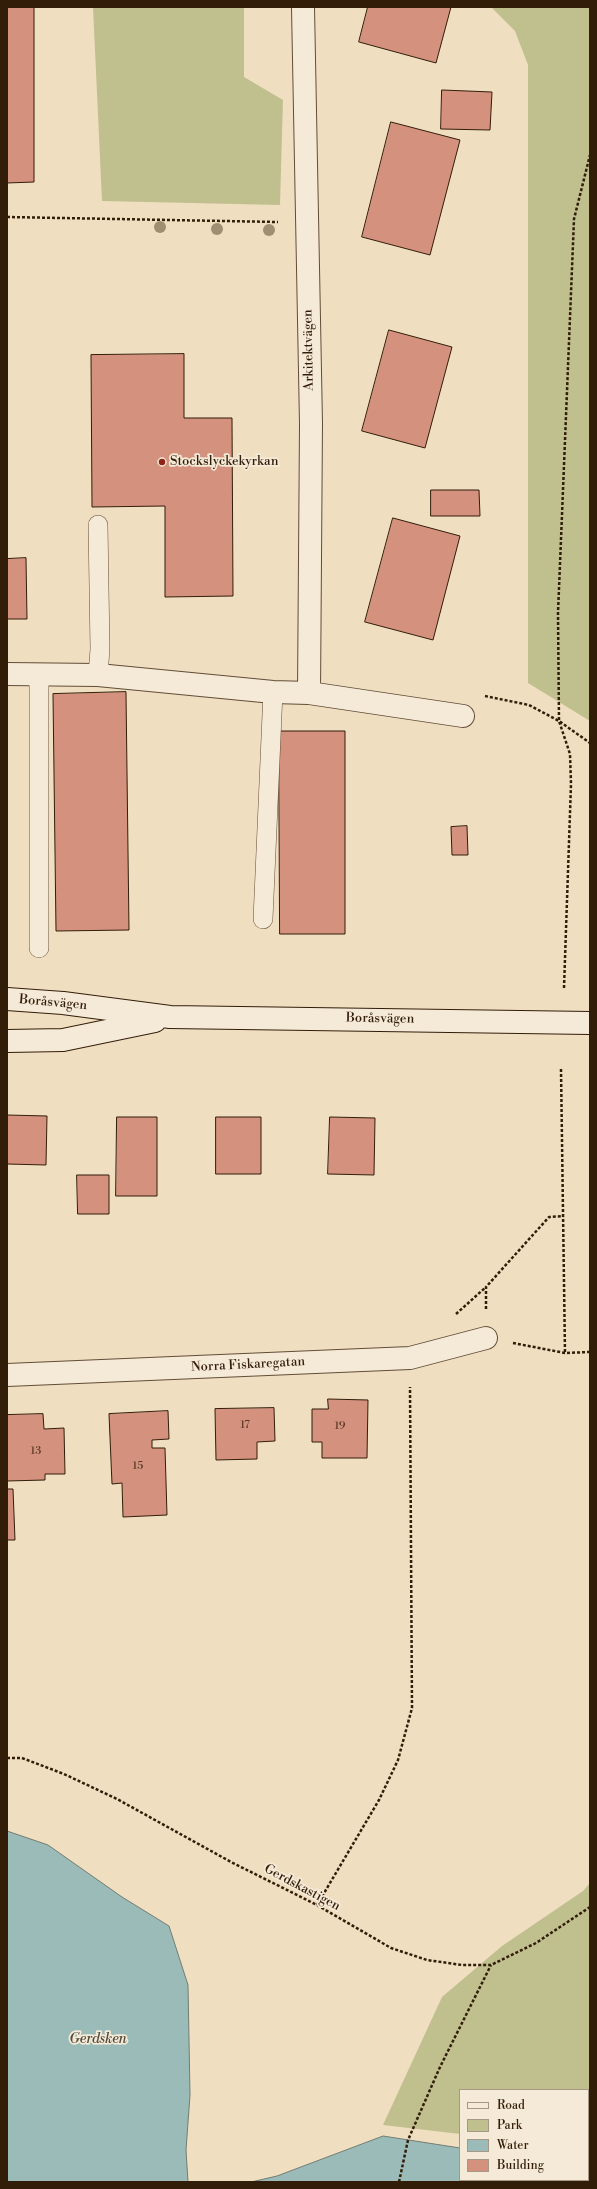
<!DOCTYPE html>
<meta charset="utf-8">
<style>
body{margin:0}
#map{position:relative;width:597px;height:2189px;overflow:hidden;background:#f0dec1;font-family:"Libre Bodoni",serif}
canvas{display:block}
.frame{position:absolute;inset:0;border:8px solid #321d09;pointer-events:none}
.legend{position:absolute;left:459px;top:2089px;width:130px;height:92px;box-sizing:border-box;background:#f5ead7;border:1px solid #a79885;margin:0;padding:5px 7px;list-style:none;font-size:12px;color:#321d09}
.legend li{display:flex;align-items:center;gap:8px;height:20px}
.legend b{width:20px;border:1px solid #a79885}
</style>
<div id="map">
<canvas width="597" height="2189"></canvas>
<div class="frame"></div>
<ul class="legend">
<li><b style="height:5px;background:#f5ead7"></b>Road</li>
<li><b style="height:11px;background:#c0bf8e"></b>Park</li>
<li><b style="height:11px;background:#9bbbb8"></b>Water</li>
<li><b style="height:11px;background:#d3917e"></b>Building</li>
</ul>
</div>
<script>
const ctx = document.querySelector('canvas').getContext('2d');
ctx.lineJoin = 'round';
function fill(path, color) {
  ctx.fillStyle = color;
  ctx.fill(path, 'evenodd');
}
function stroke(path, color, width, dash) {
  ctx.strokeStyle = color;
  ctx.lineWidth = width;
  ctx.lineCap = dash ? 'butt' : 'round';
  ctx.setLineDash(dash || []);
  ctx.stroke(path);
}
function drawText(font, color, halo, rows, align = 'center') {
  ctx.font = font + ' "Libre Bodoni",serif';
  ctx.lineWidth = 3.5;
  ctx.setLineDash([]);
  ctx.textBaseline = 'middle';
  ctx.strokeStyle = halo;
  ctx.fillStyle = color;
  for (const [text, x, y, turn = 0] of rows) {
    ctx.save();
    ctx.translate(x, y);
    ctx.rotate((+turn || 0) * Math.PI / 180);
    ctx.textAlign = isNaN(turn) ? turn : align;
    if (halo) ctx.strokeText(text, 0, 0);
    ctx.fillText(text, 0, 0);
    ctx.restore();
  }
}
const green = new Path2D(`
 M 93,7 L 244,7 L 244,77 L 283,100 L 280,205 L 102,201 Z
 M 491,7 L 590,7 L 590,721 L 528,683 L 528,65 L 515,31 Z
 M 590,1883 L 590,2095 L 588,2097 L 588,2090 L 460,2090 L 460,2134 L 383,2125 L 442,1997 L 502,1946 L 583,1891 Z`);
const water = new Path2D(`
 M 7,1831 L 48,1845 L 122,1897 L 169,1926 L 188,1985 L 190,2095 L 186,2150 L 188,2182 L 7,2182 Z
 M 588,2133 L 590,2133 L 590,2182 L 251,2182 L 277,2176 L 383,2136 L 460,2148 L 460,2180 L 588,2180 Z`);
const building = new Path2D(`
 M 7,7 L 34,7 L 34,182 L 7,183 Z
 M 368,7 L 451,7 L 436,63 L 359,42 Z
 M 442,90 L 492,92 L 490,130 L 441,129 Z
 M 391,122 L 460,140 L 430,255 L 362,237 Z
 M 389,330 L 452,347 L 425,448 L 362,431 Z
 M 184,354 L 184,418 L 232,418 L 233,596 L 165,597 L 165,506 L 92,507 L 91,355 Z
 M 431,490 L 479,490 L 480,516 L 431,516 Z
 M 393,518 L 460,536 L 433,640 L 365,622 Z
 M 26,558 L 27,619 L 7,619 L 7,559 Z
 M 126,692 L 129,930 L 56,931 L 53,694 Z
 M 279,731 L 345,731 L 345,934 L 280,934 Z
 M 467,826 L 468,855 L 452,855 L 451,827 Z
 M 7,1115 L 47,1116 L 46,1165 L 7,1164 Z
 M 117,1117 L 157,1117 L 157,1196 L 116,1196 Z
 M 216,1117 L 261,1117 L 261,1174 L 216,1174 Z
 M 330,1117 L 375,1118 L 374,1175 L 328,1174 Z
 M 77,1175 L 109,1175 L 109,1214 L 78,1214 Z
 M 328,1399 L 368,1400 L 367,1458 L 322,1458 L 322,1442 L 312,1442 L 312,1409 L 328,1409 Z
 M 274,1408 L 275,1441 L 257,1442 L 257,1459 L 216,1460 L 215,1409 Z
 M 168,1411 L 169,1439 L 152,1440 L 152,1448 L 165,1448 L 167,1515 L 123,1517 L 122,1483 L 112,1484 L 109,1414 Z
 M 43,1414 L 44,1429 L 64,1428 L 65,1474 L 45,1474 L 45,1480 L 7,1481 L 7,1415 Z
 M 7,1489 L 13,1489 L 15,1540 L 7,1540 Z`);
const path = new Path2D(`
 M 7,217 L 278,222
 M 485,696 L 529,705 L 559,721 L 590,743
 M 564,988 L 571,784 L 570,754 L 559,721 L 558,613 L 574,219 L 590,155
 M 561,1069 L 565,1353
 M 486,1309 L 486,1287 L 549,1217 L 564,1216
 M 456,1314 L 486,1287
 M 513,1343 L 565,1353 L 590,1352
 M 7,1758 L 22,1758 L 64,1774 L 117,1799 L 231,1862 L 317,1905 L 391,1948 L 427,1960 L 462,1965 L 491,1965 L 536,1943 L 590,1907
 M 317,1905 L 379,1800 L 398,1760 L 412,1708 L 410,1387
 M 399,2182 L 408,2140 L 440,2067 L 491,1965`);
const lane = new Path2D(`
 M 39,674 L 39,948
 M 98,675 L 100,649 L 98,525
 M 263,919 L 273,692`);
const street = new Path2D(`
 M 303,7 L 311,424 L 309,693
 M 7,674 L 98,675 L 273,692 L 309,693 L 463,716
 M 7,1375 L 410,1358 L 486,1338`);
const secondary = new Path2D(`
 M 7,999 L 63,1003 L 170,1017 L 590,1023
 M 7,1041 L 63,1040 L 155,1021`);
const trees = [
 [160,227],
 [217,229],
 [269,230]
];
const markers = [
 [162,462,4,"#8f2418"]
];
const numberNames = [
 ["17",245,1425],
 ["19",340,1426],
 ["13",36,1451],
 ["15",138,1466]
];
const streetNames = [
 ["Arkitektvägen",309,350,-91],
 ["Boråsvägen",53,1003,5],
 ["Boråsvägen",380,1019,1],
 ["Norra Fiskaregatan",248,1365,-3],
 ["Gerdskastigen",302,1888,28]
];
const poiNames = [
 ["Stockslyckekyrkan",170,462]
];
const waterNames = [
 ["Gerdsken",98,2040]
];
fill(green, '#c0bf8e');
fill(water, '#9bbbb8');
stroke(water, '#717c72', 1);
fill(building, '#d3917e');
stroke(building, '#321d09', 1);
stroke(lane, '#624d37', 20);
stroke(street, '#624d37', 24);
stroke(secondary, '#321d09', 24);
stroke(path, '#321d09', 2.5, [3, 2]);
stroke(lane, '#f5ead7', 19);
stroke(street, '#f5ead7', 22);
stroke(secondary, '#f5ead7', 22);
ctx.fillStyle = '#9f8f72';
for (const [x, y] of trees) {
  ctx.beginPath();
  ctx.arc(x, y, 6, 0, 2 * Math.PI);
  ctx.fill();
}
for (const [x, y, r, color] of markers) {
  const dot = new Path2D();
  dot.arc(x, y, r, 0, 2 * Math.PI);
  ctx.fillStyle = color;
  ctx.fill(dot);
  stroke(dot, '#f5ead7', 1.5);
}
drawText('11px', '#5a3a26', null, numberNames);
drawText('13px', '#321d09', '#f5ead7', streetNames);
drawText('13px', '#321d09', '#f5ead7', poiNames, 'left');
drawText('italic 14px', '#524c3e', '#f5ead7', waterNames);
</script>
